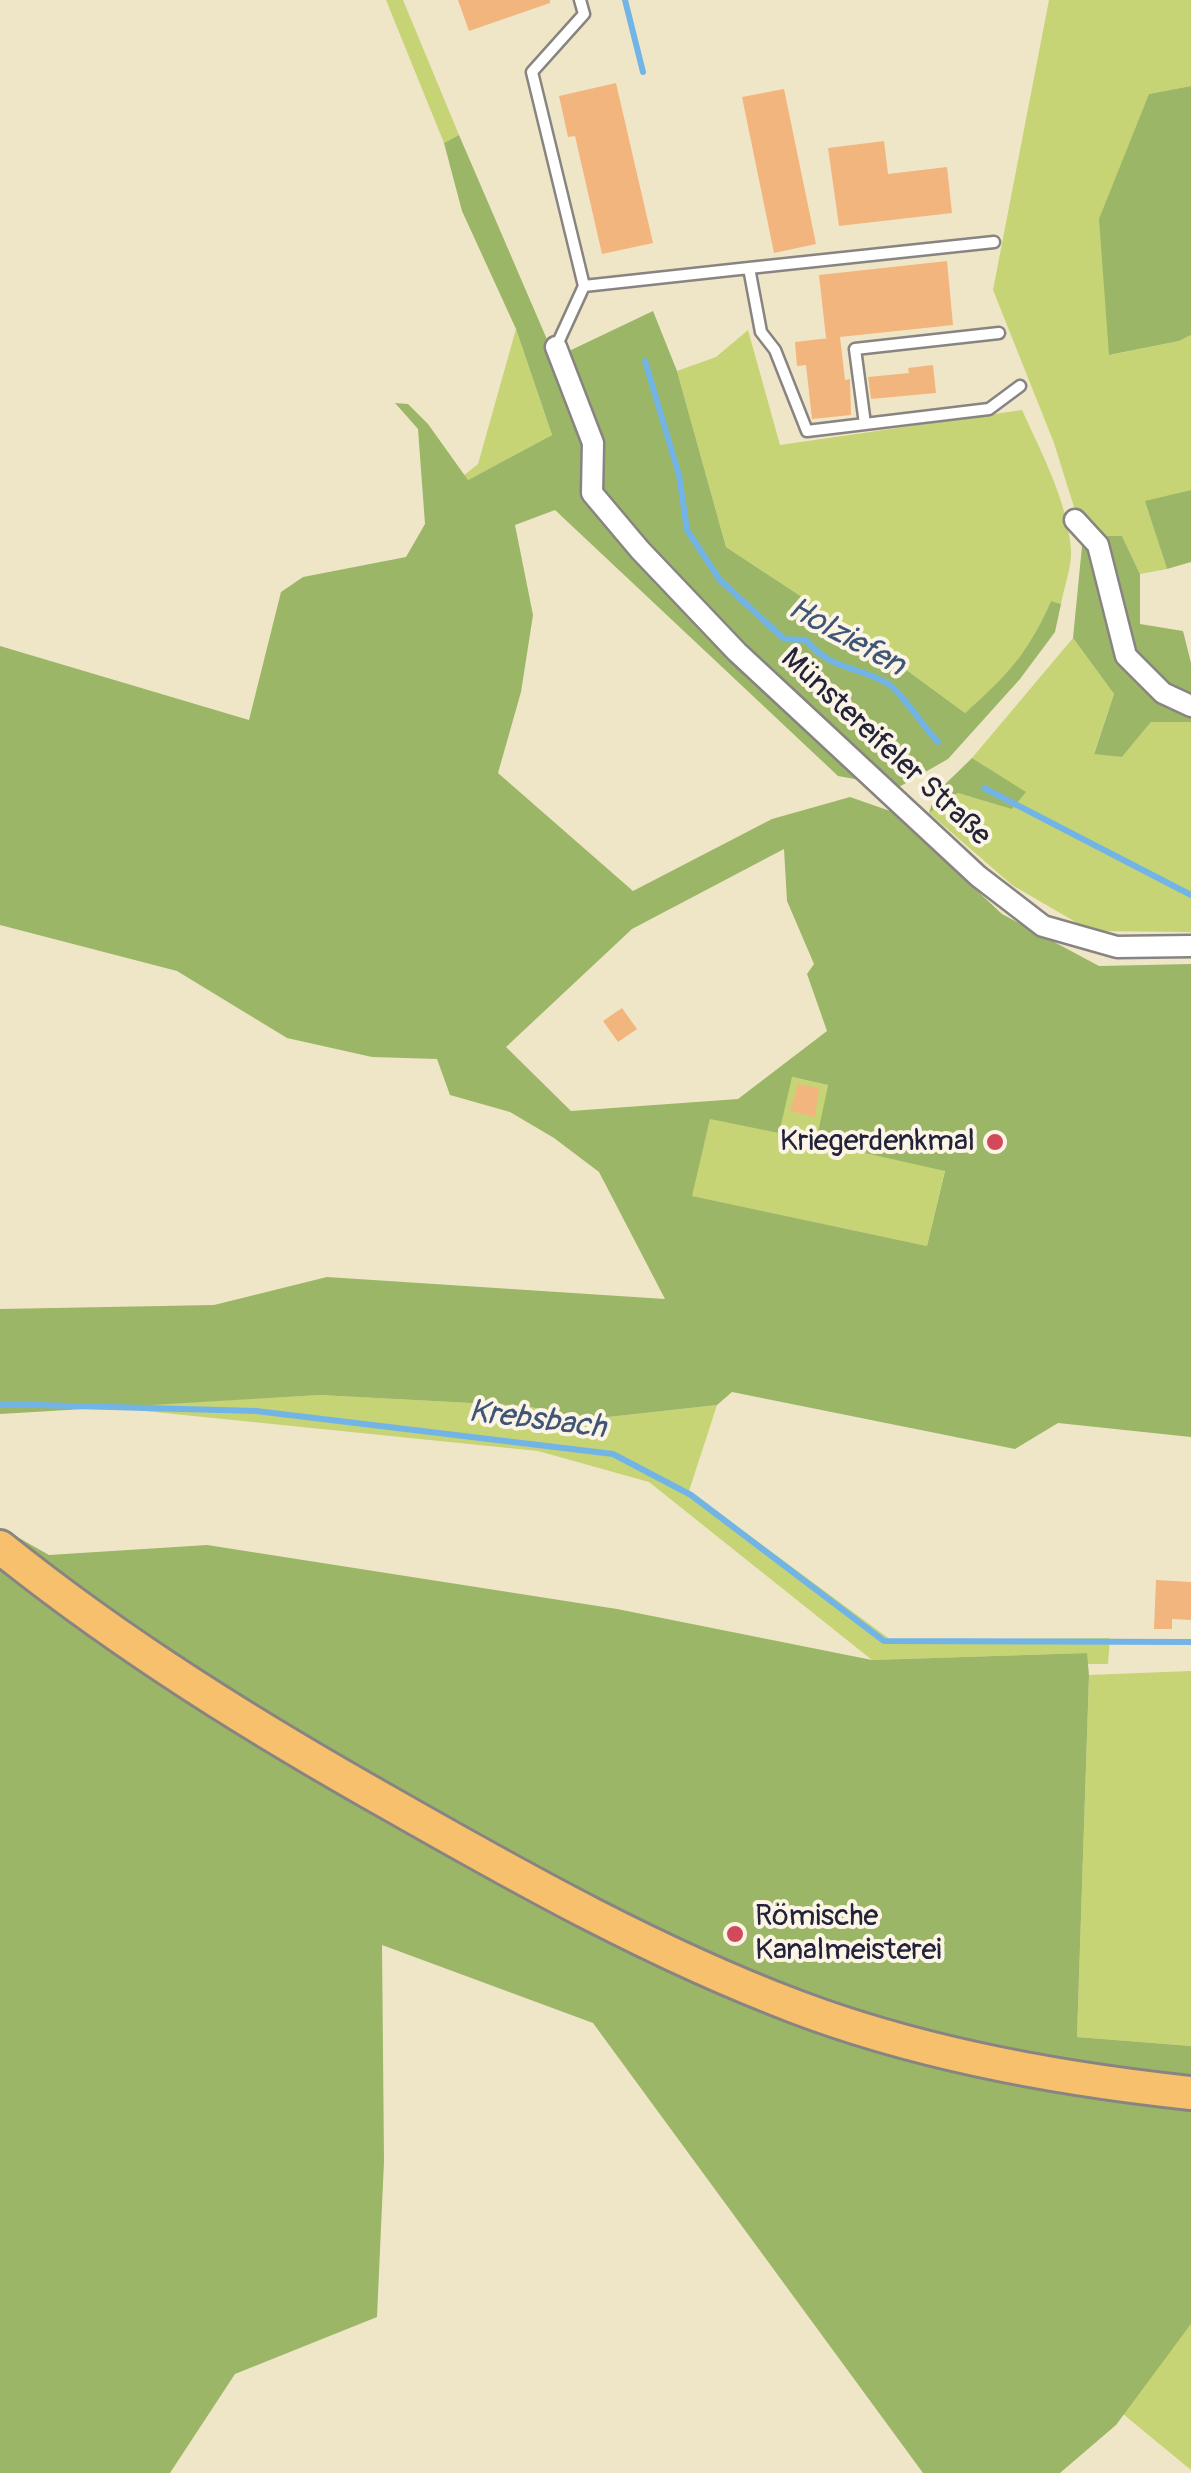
<!DOCTYPE html>
<meta charset="utf-8">
<style>
body{margin:0}
canvas{display:block;background:#efe6c7}
</style>
<canvas width="1191" height="2473"></canvas>
<script>
const ctx = document.querySelector('canvas').getContext('2d');
ctx.lineJoin = 'round';
function fill(path, color) {
  ctx.fillStyle = color;
  ctx.fill(path, 'evenodd');
}
function stroke(path, color, width, dash) {
  ctx.strokeStyle = color;
  ctx.lineWidth = width;
  ctx.lineCap = dash ? 'butt' : 'round';
  ctx.setLineDash(dash || []);
  ctx.stroke(path);
}
function drawText(font, color, halo, rows, align = 'center') {
  ctx.font = font + ' Pangolin,sans-serif';
  ctx.lineWidth = 8;
  ctx.setLineDash([]);
  ctx.textBaseline = 'middle';
  ctx.strokeStyle = halo;
  ctx.fillStyle = color;
  for (const [text, x, y, turn = 0] of rows) {
    ctx.save();
    ctx.translate(x, y);
    ctx.rotate((+turn || 0) * Math.PI / 180);
    ctx.textAlign = isNaN(turn) ? turn : align;
    if (halo) ctx.strokeText(text, 0, 0);
    ctx.fillText(text, 0, 0);
    ctx.restore();
  }
}
const green = new Path2D(`
 M 386,0 L 403,0 L 459,135 L 444,143 Z
 M 1049,0 L 1191,0 L 1191,86 L 1149,94 L 1106,297 L 1110,355 L 1179,341 L 1191,335 L 1191,490 L 1146,502 L 1167,569 L 1140,574 L 1122,536 L 1083,536 L 1054,443 L 993,290 Z
 M 516,329 L 552,435 L 468,480 L 463,476 L 478,464 Z
 M 748,330 L 780,445 L 1022,410 C 1041,452 1068,502 1071,550 C 1072,567 1064,587 1061,604 L 1051,601 C 1028,653 1008,676 965,713 L 852,630 L 726,547 L 677,371 L 716,357 Z
 M 1073,638 L 1114,694 L 1094,753 L 1122,757 L 1151,722 L 1191,722 L 1191,932 L 1091,931 L 1012,885 L 929,813 L 958,793 L 1012,808 L 1025,792 L 972,758 Z
 M 791,1077 L 828,1085 L 817,1142 L 945,1170 L 927,1246 L 691,1196 L 710,1119 Z
 M 320,1395 L 527,1406 L 581,1420 L 717,1405 L 689,1491 L 891,1640 L 1110,1638 L 1108,1664 L 1086,1664 L 1086,1653 L 872,1660 L 649,1482 L 538,1451 L 105,1407 Z
 M 1191,1671 L 1191,2046 L 1077,2037 L 1089,1675 Z
 M 1191,2324 L 1191,2470 L 1123,2414 Z`);
const forest = new Path2D(`
 M 1191,86 L 1191,335 L 1179,341 L 1109,355 L 1099,219 L 1149,94 Z
 M 459,135 L 558,365 L 569,351 L 653,311 L 677,371 L 726,547 L 852,630 L 965,713 C 1008,675 1028,653 1051,601 L 1061,604 L 1055,632 L 1020,679 L 948,759 L 899,787 L 838,776 L 555,510 L 515,525 L 533,615 L 521,692 L 498,773 L 633,891 L 772,819 L 850,797 L 893,812 L 1002,914 L 1099,966 L 1191,964 L 1191,1437 L 1058,1423 L 1015,1449 L 732,1392 L 717,1405 L 581,1420 L 527,1406 L 320,1395 L 0,1414 L 0,1309 L 214,1305 L 327,1277 L 665,1299 L 599,1172 L 554,1138 L 510,1112 L 450,1095 L 437,1059 L 372,1057 L 287,1038 L 177,971 L 0,925 L 0,646 L 249,720 L 281,592 L 303,577 L 406,557 L 425,524 L 418,429 L 395,403 L 408,404 L 428,424 L 468,480 L 552,435 L 516,329 L 462,211 L 444,143 ZM 784,849 L 787,901 L 814,964 L 807,974 L 827,1031 L 738,1099 L 571,1111 L 506,1047 L 632,929 ZM 792,1077 L 828,1085 L 816,1142 L 945,1171 L 927,1246 L 692,1196 L 710,1119 L 779,1133 Z
 M 1191,490 L 1191,562 L 1167,569 L 1145,501 Z
 M 1083,536 L 1122,536 L 1140,574 L 1140,624 L 1183,631 L 1191,663 L 1191,722 L 1151,722 L 1122,757 L 1094,754 L 1114,694 L 1073,638 Z
 M 972,758 L 1026,792 L 1012,809 L 958,793 L 929,813 L 935,794 Z
 M 0,1538 L 19,1538 L 49,1555 L 207,1545 L 617,1609 L 872,1660 L 1087,1653 L 1089,1675 L 1077,2037 L 1191,2046 L 1191,2324 L 1116,2425 L 1060,2473 L 923,2473 L 593,2023 L 382,1945 L 384,2161 L 377,2317 L 235,2374 L 170,2473 L 0,2473 Z`);
const stream = new Path2D(`
 M 625,0 L 643,72
 M 645,361 L 679,475 L 687,530 L 720,580 L 784,639 L 806,640 C 832,671 855,665 887,683 C 898,688 926,730 938,742
 M 984,788 L 1191,895
 M 0,1404 L 256,1411 L 613,1454 L 691,1495 L 884,1641 L 1191,1642`);
const building = new Path2D(`
 M 458,0 L 550,0 L 550,3 L 469,31 Z
 M 616,83 L 653,243 L 602,254 L 575,136 L 568,137 L 559,96 Z
 M 784,89 L 816,244 L 774,253 L 742,97 Z
 M 884,141 L 888,174 L 947,167 L 952,213 L 839,226 L 828,148 Z
 M 947,261 L 953,325 L 840,337 L 845,380 L 850,379 L 851,415 L 812,419 L 806,365 L 797,366 L 795,342 L 830,338 L 826,338 L 819,275 Z
 M 933,365 L 936,393 L 871,399 L 868,377 L 909,373 L 908,368 Z
 M 622,1008 L 637,1029 L 618,1042 L 603,1021 Z
 M 798,1084 L 819,1088 L 815,1117 L 790,1111 Z
 M 1156,1580 L 1191,1582 L 1191,1620 L 1172,1619 L 1172,1629 L 1154,1629 Z`);
const lane = new Path2D(`
 M 580,0 L 584,14 L 532,72 L 584,286 L 749,268
 M 994,242 L 749,268 L 761,332 L 775,350 L 807,431 L 989,409 L 1020,386
 M 556,347 L 584,286
 M 865,424 L 855,349 L 999,333`);
const street = new Path2D(`
 M 556,347 L 593,443 L 592,493 L 640,550 L 737,652 L 978,876 L 1043,926 L 1117,947 L 1191,946
 M 1075,520 L 1098,545 L 1126,656 L 1163,693 L 1191,706`);
const primary = new Path2D(`
 M 0,1547 C 123,1646 259,1730 396,1807 C 526,1881 655,1953 794,2006 C 920,2054 1058,2079 1191,2093`);
const markers = [
 [995,1142,10,"#d1495b"],
 [735,1934,10,"#d1495b"]
];
const streetNames = [
 ["Münstereifeler Straße",885,748,43]
];
const poiNames = [
 ["Kriegerdenkmal",975,1142],
 ["Römische",755,1917,"left"],
 ["Kanalmeisterei",755,1951,"left"]
];
const waterNames = [
 ["Holziefen",846,638,29],
 ["Krebsbach",537,1421,7]
];
fill(green, '#c6d476');
fill(forest, '#9cb667');
stroke(stream, '#72b4e6', 6);
fill(building, '#f3b57e');
stroke(lane, '#888481', 15);
stroke(street, '#888481', 25);
stroke(primary, '#888481', 38);
stroke(lane, '#fff', 10);
stroke(street, '#fff', 20);
stroke(primary, '#f7c06c', 32);
for (const [x, y, r, color] of markers) {
  const dot = new Path2D();
  dot.arc(x, y, r, 0, 2 * Math.PI);
  ctx.fillStyle = color;
  ctx.fill(dot);
  stroke(dot, '#fcf5e5', 4);
}
drawText('30px', '#22223b', '#fcf5e5', streetNames);
drawText('30px', '#22223b', '#fcf5e5', poiNames, 'right');
drawText('italic 32px', '#3e5577', '#fcf5e5', waterNames);
</script>
